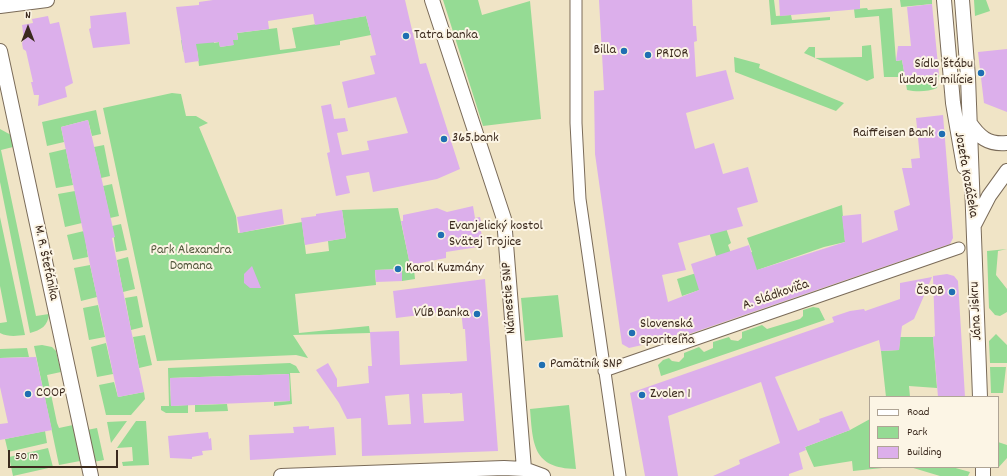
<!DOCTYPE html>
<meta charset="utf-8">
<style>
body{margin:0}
#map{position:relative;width:1007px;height:476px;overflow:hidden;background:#f0e4c6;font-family:Dekko,sans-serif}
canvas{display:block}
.legend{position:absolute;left:869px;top:396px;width:130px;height:72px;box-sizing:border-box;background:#fcf5e5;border:1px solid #afa495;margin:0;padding:5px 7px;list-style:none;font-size:12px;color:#3b2a1e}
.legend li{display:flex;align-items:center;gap:8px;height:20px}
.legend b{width:20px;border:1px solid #afa495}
.north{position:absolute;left:8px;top:8px;width:40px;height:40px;-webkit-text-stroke:3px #fcf5e5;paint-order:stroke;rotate:0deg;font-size:11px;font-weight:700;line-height:16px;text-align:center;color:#3b2a1e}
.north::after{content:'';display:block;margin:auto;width:14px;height:18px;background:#3b2a1e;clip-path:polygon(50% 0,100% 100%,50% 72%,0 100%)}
.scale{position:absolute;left:8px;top:450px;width:110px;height:18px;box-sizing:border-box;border:2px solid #3b2a1e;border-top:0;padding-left:5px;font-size:12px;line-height:14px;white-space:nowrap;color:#3b2a1e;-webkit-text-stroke:3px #fcf5e5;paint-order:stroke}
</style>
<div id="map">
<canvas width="1007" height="476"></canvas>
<ul class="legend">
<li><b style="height:5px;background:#fff"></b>Road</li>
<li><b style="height:11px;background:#95db94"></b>Park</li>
<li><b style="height:11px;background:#dcafeb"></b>Building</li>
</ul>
<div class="north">N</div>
<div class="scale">50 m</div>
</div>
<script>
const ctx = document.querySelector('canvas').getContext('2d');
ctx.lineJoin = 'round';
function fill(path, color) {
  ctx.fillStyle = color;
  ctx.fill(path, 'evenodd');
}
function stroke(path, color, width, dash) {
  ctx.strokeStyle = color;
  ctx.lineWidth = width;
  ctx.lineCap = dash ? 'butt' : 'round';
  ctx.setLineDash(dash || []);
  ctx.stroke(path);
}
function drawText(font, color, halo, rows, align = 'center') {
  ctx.font = font + ' Dekko,sans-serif';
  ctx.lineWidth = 4;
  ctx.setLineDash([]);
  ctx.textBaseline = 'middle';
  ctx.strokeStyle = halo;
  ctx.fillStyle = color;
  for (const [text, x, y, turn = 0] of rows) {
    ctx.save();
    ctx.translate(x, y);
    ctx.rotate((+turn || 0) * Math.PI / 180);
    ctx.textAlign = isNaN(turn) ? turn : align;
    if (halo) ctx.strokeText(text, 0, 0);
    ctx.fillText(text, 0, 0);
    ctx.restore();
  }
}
const green = new Path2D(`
 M 443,0 L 478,0 L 482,15 L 530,1 L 541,119 L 483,126 Z
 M 769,0 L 774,0 L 776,16 L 791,15 L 792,20 L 830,17 L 830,20 L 771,25 Z
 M 900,0 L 932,0 L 932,4 L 901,7 Z
 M 974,0 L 986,0 L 990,11 L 975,16 Z
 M 867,8 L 868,10 L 892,8 L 896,61 L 902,60 L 905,77 L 939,75 L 937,88 C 928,92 916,92 907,90 L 905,77 L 884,77 L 879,16 L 855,18 L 854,9 Z
 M 366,16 L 371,35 L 340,41 L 340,45 L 199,66 L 197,49 L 183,52 L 181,40 L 213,36 L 214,43 L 219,42 L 220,47 L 233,45 L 233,40 L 238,39 L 237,33 L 277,28 L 280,50 L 296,48 L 292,28 Z
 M 871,45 L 874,78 L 867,81 L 804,53 L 809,47 L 815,47 L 815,58 L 862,57 L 862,46 Z
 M 734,57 L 760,64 L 759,68 L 844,103 L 836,111 L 735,72 Z
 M 172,93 L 181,94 L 186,116 L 196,116 L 208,123 L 199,127 L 236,216 L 238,233 L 302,222 L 306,254 L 329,251 L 328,241 L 346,238 L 342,210 L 398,208 L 409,260 L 413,260 L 415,279 L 402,281 L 402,269 L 375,270 L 376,285 L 295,294 L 299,333 L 369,326 L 370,333 L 293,335 L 308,358 L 296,355 L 157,361 L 103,108 Z
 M 96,110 L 101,134 L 92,136 L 88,120 L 61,127 L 64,142 L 47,146 L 42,122 Z
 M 0,129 L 11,135 L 13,147 L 1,150 L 36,316 L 49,314 C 48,326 41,330 30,333 L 0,182 Z
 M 104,145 L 110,176 L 101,178 L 94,147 Z
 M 66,149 L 73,185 L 56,188 L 49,153 Z
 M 112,184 L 119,216 L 110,218 L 103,186 Z
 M 75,191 L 82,223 L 65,227 L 58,194 Z
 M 842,205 L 845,242 L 824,247 L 682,296 L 677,279 L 719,266 L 705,218 L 726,228 L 731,243 L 728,245 L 733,259 L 752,252 L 747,238 Z
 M 0,217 L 25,335 C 16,336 8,337 0,333 L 0,323 L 7,322 L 0,286 Z
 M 121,224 L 127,250 L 116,252 L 112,226 Z
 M 84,231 L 88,257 L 73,260 L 67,235 Z
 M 1007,249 L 998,251 L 996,275 L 1007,289 L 1007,312 L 1000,316 L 995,315 L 989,308 L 987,251 Z
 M 128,257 L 135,289 L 123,292 L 117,260 Z
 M 90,265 L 97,297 L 81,301 L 74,268 Z
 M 558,295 L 563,337 L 525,341 L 521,298 Z
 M 137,296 L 143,327 L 131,330 L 125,298 Z
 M 98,305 L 105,337 L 89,340 L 83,308 Z
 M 813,307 L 819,308 L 825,320 L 661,376 L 658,365 L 663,360 L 669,358 L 672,361 L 679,362 L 684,357 L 684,353 L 699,347 L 704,352 L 713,348 L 713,342 L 729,337 L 731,340 L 738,341 L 742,338 L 742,332 L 762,325 L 767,329 L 800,319 L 803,316 L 803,310 Z
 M 996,334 L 1007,345 L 1007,363 L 990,363 L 989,341 Z
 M 145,335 L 152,365 L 139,368 L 133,337 Z
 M 900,337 L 933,337 L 937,388 L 909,386 L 910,397 L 886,397 L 881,351 L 899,350 Z
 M 106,343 L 113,374 L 97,377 L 91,347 Z
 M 42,345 L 52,347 L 56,351 L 61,372 L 47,375 L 57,423 L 59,428 L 73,425 L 80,461 L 59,465 L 34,346 Z
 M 27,348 L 29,357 L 0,358 L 0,349 Z
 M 290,363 L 296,366 L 300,373 L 290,373 L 292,404 L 274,406 L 274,402 L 290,401 L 289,374 L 170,378 L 171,406 L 188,405 L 188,413 L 166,413 L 161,410 L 161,406 L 169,406 L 168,368 Z
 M 990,367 L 1006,367 L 1003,393 L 991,393 Z
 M 114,382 L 118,397 L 144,392 L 145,399 L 131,415 L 106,415 L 99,385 Z
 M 227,404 L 228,411 L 195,412 L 195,405 Z
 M 569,405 L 576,469 C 533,468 533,445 530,409 Z
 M 870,419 L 870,467 L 892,467 L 853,471 L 852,461 L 814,467 L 805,447 L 850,430 Z
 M 127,421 L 111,443 L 107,422 Z
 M 136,421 L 146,421 L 149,465 L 123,466 L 122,462 L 133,461 L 132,447 L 117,448 Z
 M 97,428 L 104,460 L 93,462 L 87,430 Z
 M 45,431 L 47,443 L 8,452 L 5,439 Z
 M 998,442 L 1007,445 L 1007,458 L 998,468 Z
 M 48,448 L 53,467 L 13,476 L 9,457 Z
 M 910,467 L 952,467 L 970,472 L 968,476 L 940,476 Z`);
const building = new Path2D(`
 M 213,0 L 405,0 L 420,64 L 426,63 L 460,169 L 437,179 L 373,192 L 369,172 L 346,176 L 350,193 L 336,196 L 327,153 L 330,152 L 321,106 L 331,104 L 334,119 L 345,118 L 348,131 L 337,133 L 342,155 L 369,150 L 367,141 L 408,133 L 396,97 L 348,108 L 342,82 L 375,74 L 370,56 L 376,55 L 366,16 L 315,25 L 313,14 L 268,21 L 269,29 L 237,33 L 238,40 L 233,40 L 234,45 L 220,47 L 219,42 L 196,44 L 199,61 L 185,63 L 176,7 L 199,5 L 199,2 Z
 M 599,0 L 692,0 L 693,26 L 696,26 L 697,41 L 694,42 L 696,77 L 726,70 L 734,99 L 686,113 L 695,149 L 714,143 L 723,174 L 748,167 L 758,202 L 737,208 L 743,226 L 678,243 L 686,270 L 662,275 L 668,302 L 699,290 L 691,264 L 749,245 L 757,270 L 845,242 L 842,216 L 861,214 L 862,243 L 898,230 L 894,211 L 910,205 L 902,168 L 912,168 L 911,159 L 920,158 L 916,118 L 943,115 L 953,238 L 950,244 L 686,335 L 629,348 L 622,344 L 595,154 L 594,91 L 604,90 Z
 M 779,0 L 860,0 L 860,9 L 780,16 Z
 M 932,4 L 939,75 L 905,77 L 902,60 L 896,61 L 898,46 L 911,46 L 907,7 Z
 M 126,12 L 130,44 L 93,48 L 89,29 L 91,28 L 90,16 Z
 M 48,16 L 50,24 L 59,22 L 73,83 L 65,87 L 67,97 L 38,106 L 39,95 L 34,95 L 31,82 L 33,82 L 26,51 L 23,49 L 22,43 L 24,39 L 22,25 L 33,23 L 32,19 Z
 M 1007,49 L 1007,112 L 984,103 L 978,52 Z
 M 88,120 L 115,237 L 112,238 L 144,392 L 118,397 L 61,127 Z
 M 473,206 L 475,218 L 480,217 L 483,231 L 481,231 L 483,242 L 478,247 L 446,252 L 446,258 L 410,265 L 401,221 L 403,221 L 403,215 L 437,208 L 447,212 Z
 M 282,209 L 284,224 L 240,233 L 237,217 Z
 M 342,210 L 346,238 L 305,245 L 301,218 L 316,216 L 316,214 Z
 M 252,266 L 261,288 L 250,288 L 244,283 L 244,274 Z
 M 402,269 L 402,281 L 376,282 L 375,270 Z
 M 947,274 L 954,276 L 958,281 L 965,397 L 938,397 L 933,337 L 935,336 L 933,276 Z
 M 932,277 L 914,319 L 902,326 L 899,350 L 881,351 L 879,340 L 775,377 L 798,431 L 820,422 L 819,419 L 842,411 L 850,430 L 805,447 L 806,450 L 799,453 L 803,469 L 789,474 L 789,476 L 713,476 L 740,464 L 739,460 L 780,443 L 761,382 L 668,416 L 678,476 L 645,476 L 630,393 L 834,322 L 832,317 L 850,311 L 864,309 L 865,311 L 900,299 L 900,283 Z
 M 485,279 L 498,451 L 362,456 L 361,418 L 347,419 L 339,403 L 316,370 L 328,363 L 337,379 L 337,387 L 369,383 L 368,366 L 372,366 L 370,332 L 399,331 L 400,365 L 467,361 L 465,329 L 463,329 L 461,310 L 396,318 L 393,291 ZM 450,393 L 450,394 L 462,393 L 464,421 L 424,423 L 422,394 ZM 409,394 L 411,424 L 388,425 L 385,396 Z
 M 36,357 L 52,430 L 0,440 L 0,424 L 8,423 L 0,387 L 0,358 Z
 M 289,374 L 290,401 L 171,406 L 170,378 Z
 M 309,426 L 309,429 L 334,427 L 336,455 L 250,460 L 249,435 L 294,433 L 293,427 Z
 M 208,432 L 209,439 L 211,438 L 212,450 L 202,451 L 203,455 L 192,457 L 192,459 L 170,458 L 168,436 Z`);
const pedestrian = new Path2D(`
 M 576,0 L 576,123 L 580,199 L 620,476
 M 604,371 L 959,248`);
const minor = new Path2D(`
 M 432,0 L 504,219 L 524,469
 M 944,0 L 953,103 L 964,167
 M 962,0 L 968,77 L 980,397
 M 0,6 L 47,0
 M 0,51 L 91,476
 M 969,122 C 979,137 988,145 1007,143
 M 974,225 L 989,196 L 1007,171
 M 983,467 L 983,476
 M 281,476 L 504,468 L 524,469 L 543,476`);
const markers = [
 [406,36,4,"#1f6fb2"],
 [624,51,4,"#1f6fb2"],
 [648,55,4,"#1f6fb2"],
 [981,73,4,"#1f6fb2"],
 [942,134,4,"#1f6fb2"],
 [444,139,4,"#1f6fb2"],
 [441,235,4,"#1f6fb2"],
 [398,269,4,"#1f6fb2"],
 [952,292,4,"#1f6fb2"],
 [477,314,4,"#1f6fb2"],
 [632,333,4,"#1f6fb2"],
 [542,365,4,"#1f6fb2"],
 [28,394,4,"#1f6fb2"],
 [642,395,4,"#1f6fb2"]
];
const poiNames = [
 ["Tatra banka",414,36],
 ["Billa",616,51,"right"],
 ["PRIOR",656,55],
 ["Sídlo štábu",973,65,"right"],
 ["ľudovej milície",973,81,"right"],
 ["Raiffeisen Bank",934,134,"right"],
 ["365.bank",452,139],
 ["Evanjelický kostol",449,227],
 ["Svätej Trojice",449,243],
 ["Karol Kuzmány",406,269],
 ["ČSOB",944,292,"right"],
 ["VÚB Banka",469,314,"right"],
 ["Slovenská",640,325],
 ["sporiteľňa",640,341],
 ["Pamätník SNP",550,365],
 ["COOP",36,394],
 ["Zvolen 1",650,395]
];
const streetNames = [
 ["Jozefa Kozáčeka",965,175,80],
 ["M. R. Štefánika",45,263,78],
 ["A. Sládkoviča",776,296,-19],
 ["Námestie SNP",510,298,-94],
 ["Jána Jiskru",977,311,-93]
];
const parkNames = [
 ["Park Alexandra",191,251],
 ["Domana",191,267]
];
fill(green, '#95db94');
fill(building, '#dcafeb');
stroke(pedestrian, '#7a6b59', 13);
stroke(minor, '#7a6b59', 16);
stroke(pedestrian, '#fff', 11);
stroke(minor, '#fff', 14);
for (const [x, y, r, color] of markers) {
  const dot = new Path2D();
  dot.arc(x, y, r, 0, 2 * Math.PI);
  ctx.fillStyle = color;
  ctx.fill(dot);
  stroke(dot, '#fcf5e5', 1.5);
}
drawText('14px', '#3b2a1e', '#fcf5e5', poiNames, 'left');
drawText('14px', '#3b2a1e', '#fcf5e5', streetNames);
drawText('14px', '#52563c', '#fcf5e5', parkNames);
</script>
